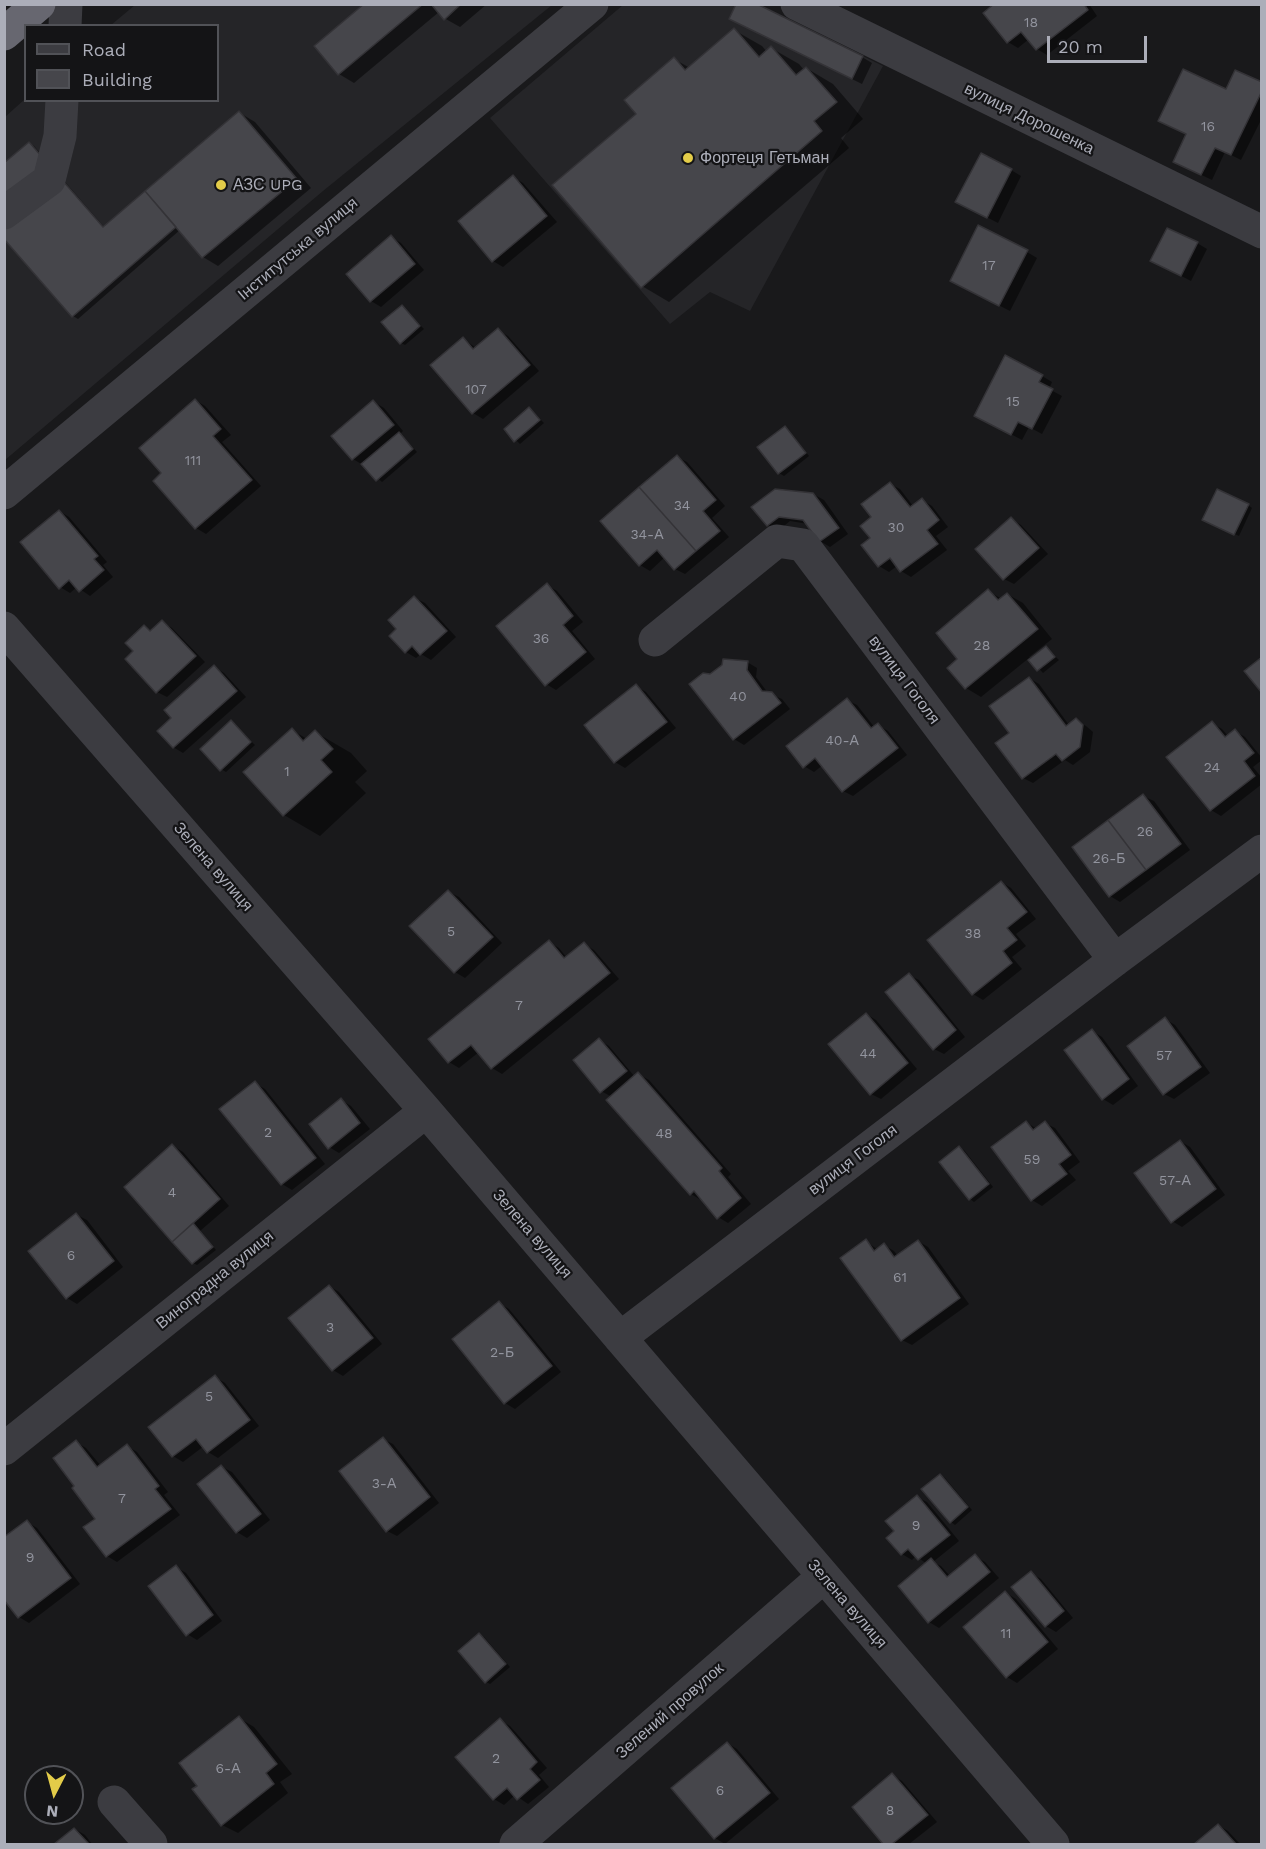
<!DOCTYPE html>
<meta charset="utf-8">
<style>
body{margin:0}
#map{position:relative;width:1266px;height:1849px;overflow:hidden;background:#19191b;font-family:"Work Sans",sans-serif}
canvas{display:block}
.frame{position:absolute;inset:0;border:6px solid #acaeb9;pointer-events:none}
.legend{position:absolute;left:24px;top:24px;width:195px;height:78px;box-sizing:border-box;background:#141416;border:2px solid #515257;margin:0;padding:8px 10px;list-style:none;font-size:18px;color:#acaeb9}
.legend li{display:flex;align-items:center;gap:12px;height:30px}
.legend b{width:30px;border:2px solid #515257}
.north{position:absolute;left:24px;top:1765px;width:60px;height:60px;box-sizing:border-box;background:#141416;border:2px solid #515257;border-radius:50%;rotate:186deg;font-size:16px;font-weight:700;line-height:24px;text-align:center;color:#acaeb9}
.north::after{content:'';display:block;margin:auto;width:21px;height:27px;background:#e3cc49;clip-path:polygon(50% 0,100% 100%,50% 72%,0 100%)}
.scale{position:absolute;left:1047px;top:36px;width:100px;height:27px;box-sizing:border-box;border:3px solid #acaeb9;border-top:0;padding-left:8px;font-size:18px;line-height:21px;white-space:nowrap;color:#acaeb9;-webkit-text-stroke:4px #141416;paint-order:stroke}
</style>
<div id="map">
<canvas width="1266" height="1849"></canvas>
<div class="frame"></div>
<ul class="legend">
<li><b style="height:8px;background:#3c3c41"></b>Road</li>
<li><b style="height:16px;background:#46464b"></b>Building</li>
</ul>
<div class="north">N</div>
<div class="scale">20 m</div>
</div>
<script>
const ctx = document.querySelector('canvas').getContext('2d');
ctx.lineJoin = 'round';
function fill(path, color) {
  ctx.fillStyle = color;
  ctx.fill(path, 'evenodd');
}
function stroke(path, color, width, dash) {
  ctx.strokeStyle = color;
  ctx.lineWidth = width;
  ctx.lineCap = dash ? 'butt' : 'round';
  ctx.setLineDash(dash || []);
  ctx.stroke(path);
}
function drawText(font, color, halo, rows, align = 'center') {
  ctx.font = font + ' "Work Sans",sans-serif';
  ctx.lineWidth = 4.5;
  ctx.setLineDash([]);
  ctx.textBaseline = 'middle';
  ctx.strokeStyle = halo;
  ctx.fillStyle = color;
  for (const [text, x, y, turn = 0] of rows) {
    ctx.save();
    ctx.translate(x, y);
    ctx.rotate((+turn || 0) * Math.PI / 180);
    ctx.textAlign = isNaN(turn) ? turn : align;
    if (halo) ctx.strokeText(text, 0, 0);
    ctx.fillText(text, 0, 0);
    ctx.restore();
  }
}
const built = new Path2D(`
 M 135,5 L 552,5 L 323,191 L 5,460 L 5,117 L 25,99 L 26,100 L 218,100 L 218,26 L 111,25 Z
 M 623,5 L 759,5 L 883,66 L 750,311 L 710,292 L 670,324 L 490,118 Z`);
const shadow = new Path2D(`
 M 366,4 L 487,4 L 460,27 L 444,18 L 439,12 L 354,83 L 339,74 Z
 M 996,4 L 1089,4 L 1097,16 L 1047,55 L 1037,49 L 1029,39 L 1018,48 L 1008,42 Z
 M 740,24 L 862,57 L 872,63 L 862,84 Z
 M 734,30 L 762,46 L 767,52 L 771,48 L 799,64 L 804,70 L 806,68 L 833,84 L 863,119 L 841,138 L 849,148 L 669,302 L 642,286 L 638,114 L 674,59 L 690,68 Z
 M 1262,84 L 1262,118 L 1241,160 L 1225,152 L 1212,180 L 1185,167 L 1227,91 Z
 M 240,113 L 255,122 L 311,188 L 218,266 L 203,257 L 180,230 L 78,319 L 73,316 L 4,237 L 29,143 L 34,146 L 104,227 Z
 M 1011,170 L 1021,176 L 998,223 L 967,207 Z
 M 513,177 L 523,183 L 557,222 L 503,267 L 493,261 Z
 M 391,237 L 401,243 L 424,270 L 381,307 L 371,301 L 348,274 Z
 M 1197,243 L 1207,249 L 1191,281 L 1162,266 Z
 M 1027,252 L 1037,258 L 1010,311 L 961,286 Z
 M 402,307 L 424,329 L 405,345 L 401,343 Z
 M 498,330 L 508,336 L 539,371 L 483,419 L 473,413 L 433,365 L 464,339 L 476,348 Z
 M 1042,376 L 1052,382 L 1049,389 L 1062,396 L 1042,434 L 1029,427 L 1022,440 L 986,421 Z
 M 195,400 L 205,406 L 231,435 L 222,442 L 261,486 L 206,534 L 196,528 L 163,474 Z
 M 374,402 L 384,408 L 403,431 L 400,434 L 417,452 L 382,482 L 363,465 L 353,459 Z
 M 530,409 L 544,423 L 520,444 L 506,430 Z
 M 785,428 L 789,430 L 809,456 L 784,476 L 779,473 L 759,447 Z
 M 677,457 L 687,462 L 725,506 L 712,518 L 729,537 L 685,574 L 675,569 L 665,557 L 650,571 L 640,565 Z
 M 890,484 L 900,489 L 913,506 L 922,500 L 932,506 L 948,527 L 936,536 L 947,550 L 911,577 L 901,571 L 897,566 L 889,572 L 879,566 L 872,538 L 873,518 Z
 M 813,494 L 824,500 L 848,534 L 830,547 L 820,541 L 808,524 L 790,521 L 778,531 L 768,525 L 753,508 Z
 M 1248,505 L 1252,508 L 1239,536 L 1208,521 Z
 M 59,511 L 69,517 L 107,562 L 103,565 L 113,577 L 90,596 L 77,587 L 70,593 L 60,587 Z
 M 1011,519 L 1021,525 L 1048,554 L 1014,584 L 1004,579 Z
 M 547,585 L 557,591 L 583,622 L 572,631 L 595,659 L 556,690 L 546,684 Z
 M 988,591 L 1002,599 L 1007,594 L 1023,603 L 1052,639 L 1029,657 L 1031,659 L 1046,648 L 1059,660 L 1043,673 L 1029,658 L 981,697 L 966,688 L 960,659 Z
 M 415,598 L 425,603 L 456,637 L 431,660 L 421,654 L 416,658 L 406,652 L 398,629 Z
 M 162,622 L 172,628 L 205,662 L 167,697 L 157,692 L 127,659 L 135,651 L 145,627 L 152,631 Z
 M 747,662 L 757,668 L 756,677 L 768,693 L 782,699 L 790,709 L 744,745 L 734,739 L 711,676 Z
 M 214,667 L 224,673 L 246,697 L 183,753 L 173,747 L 174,718 Z
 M 1029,678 L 1039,684 L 1069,725 L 1076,720 L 1086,726 L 1093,732 L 1090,752 L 1073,765 L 1065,760 L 1033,783 L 1023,778 L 1011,734 Z
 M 636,686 L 646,692 L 676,728 L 625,768 L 615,762 L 586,725 Z
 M 847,700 L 857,705 L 875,728 L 878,725 L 888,731 L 907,755 L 853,796 L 843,791 L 823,765 L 814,772 L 804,766 Z
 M 231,722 L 255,745 L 226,772 L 221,769 Z
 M 1212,723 L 1222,729 L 1228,736 L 1235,731 L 1245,737 L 1262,758 L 1262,760 L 1253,767 L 1262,778 L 1262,784 L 1221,816 L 1211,810 Z
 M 292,730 L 307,739 L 315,732 L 351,753 L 367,771 L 355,782 L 366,793 L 320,836 L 284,815 L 245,773 Z
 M 1143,796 L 1154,801 L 1190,850 L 1120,902 L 1110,896 Z
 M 1001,882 L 1011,888 L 1036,919 L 1016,934 L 1026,946 L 1012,957 L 1022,969 L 983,1000 L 973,994 Z
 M 449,892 L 459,897 L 502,943 L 465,978 L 455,972 L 412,927 Z
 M 549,942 L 559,948 L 567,958 L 584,944 L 594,950 L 619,979 L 502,1074 L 492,1068 L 479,1052 L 459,1068 L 449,1062 L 430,1039 Z
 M 909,975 L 919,980 L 965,1037 L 944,1054 L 934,1049 Z
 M 866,1014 L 876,1020 L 917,1069 L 881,1099 L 871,1094 Z
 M 1165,1019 L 1175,1025 L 1210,1073 L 1174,1099 L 1164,1094 Z
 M 1092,1031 L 1102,1037 L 1138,1086 L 1113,1105 L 1103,1099 Z
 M 599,1040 L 609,1046 L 635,1077 L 638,1074 L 649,1080 L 731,1174 L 728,1177 L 751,1204 L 728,1223 L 718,1217 L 702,1199 L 701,1200 L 691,1194 L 608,1100 L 612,1097 L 601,1091 Z
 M 255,1083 L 265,1089 L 325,1164 L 292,1190 L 282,1184 Z
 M 341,1100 L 351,1106 L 370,1129 L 339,1153 L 329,1147 Z
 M 1026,1122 L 1037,1129 L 1045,1123 L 1055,1128 L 1080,1162 L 1068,1171 L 1076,1180 L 1042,1206 L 1032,1200 Z
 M 1180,1141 L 1190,1147 L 1225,1195 L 1182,1227 L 1172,1221 Z
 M 173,1146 L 183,1152 L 229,1206 L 200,1231 L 216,1250 L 197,1265 L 193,1263 Z
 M 959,1148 L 964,1150 L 993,1187 L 974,1202 L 970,1199 Z
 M 77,1215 L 87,1220 L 123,1267 L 77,1304 L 67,1298 Z
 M 866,1241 L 878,1250 L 884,1245 L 894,1251 L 898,1256 L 918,1241 L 928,1247 L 969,1304 L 912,1345 L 902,1340 Z
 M 329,1286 L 339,1292 L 382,1344 L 343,1376 L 333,1370 Z
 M 499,1303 L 509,1309 L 561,1372 L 515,1409 L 505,1403 Z
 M 215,1377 L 225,1383 L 259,1426 L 218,1458 L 208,1452 L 204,1446 L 183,1462 L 173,1456 L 151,1427 Z
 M 383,1439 L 393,1444 L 439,1503 L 397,1536 L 387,1531 Z
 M 76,1442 L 86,1448 L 101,1466 L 127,1446 L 137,1452 L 168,1492 L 164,1495 L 180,1515 L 117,1562 L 107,1556 Z
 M 222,1467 L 232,1472 L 270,1520 L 247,1538 L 237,1532 L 199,1484 Z
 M 940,1475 L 945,1478 L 972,1510 L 955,1525 L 951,1522 Z
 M 917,1497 L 927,1502 L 959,1541 L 933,1562 L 941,1566 L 950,1576 L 975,1556 L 985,1562 L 999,1578 L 939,1628 L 929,1622 L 927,1564 L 916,1556 L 912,1560 L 902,1554 L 896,1532 Z
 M 27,1522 L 37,1528 L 80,1584 L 29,1623 L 19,1617 Z
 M 176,1567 L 186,1573 L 222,1621 L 197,1640 L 187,1634 Z
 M 1031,1573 L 1041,1579 L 1073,1618 L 1056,1632 L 1046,1626 Z
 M 1006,1593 L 1016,1599 L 1058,1649 L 1017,1683 L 1007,1677 Z
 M 479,1635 L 484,1637 L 510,1667 L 490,1684 L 486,1682 Z
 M 239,1718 L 254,1727 L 292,1774 L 280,1782 L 288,1793 L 238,1833 L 222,1825 L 200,1786 Z
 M 500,1720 L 510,1726 L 547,1768 L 539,1775 L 549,1787 L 528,1804 L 515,1795 L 504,1805 L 494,1799 L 457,1757 Z
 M 727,1743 L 737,1749 L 779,1799 L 725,1844 L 715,1838 L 673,1788 Z
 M 892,1775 L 902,1781 L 937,1822 L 909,1844 L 885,1844 L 854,1807 Z
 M 1218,1825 L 1228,1831 L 1240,1844 L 1197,1844 Z
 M 75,1829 L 85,1835 L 92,1844 L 57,1844 Z`);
const building = new Path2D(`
 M 364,4 L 423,4 L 338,75 L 314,46 Z
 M 431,4 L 461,4 L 444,20 Z
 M 736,4 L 757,4 L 863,56 L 852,79 L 729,19 Z
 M 994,4 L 1084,4 L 1088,10 L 1036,50 L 1021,32 L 1007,43 L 983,13 Z
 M 734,28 L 759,57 L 771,46 L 796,75 L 806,67 L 837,102 L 814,121 L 822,131 L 641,288 L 552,185 L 636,114 L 624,100 L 674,57 L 685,70 Z
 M 1183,69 L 1226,89 L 1235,70 L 1262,82 L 1262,91 L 1231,155 L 1215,148 L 1201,175 L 1173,162 L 1186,134 L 1158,121 Z
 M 239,111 L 297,179 L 202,258 L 145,191 Z
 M 29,142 L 103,227 L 145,191 L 176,227 L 72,317 L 4,239 L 4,163 Z
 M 981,153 L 1012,169 L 987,218 L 955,202 Z
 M 513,175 L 547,216 L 492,262 L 458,221 Z
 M 978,225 L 1028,250 L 999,306 L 950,281 Z
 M 1167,228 L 1198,242 L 1181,276 L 1150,261 Z
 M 391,235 L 415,264 L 370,302 L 346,274 Z
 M 402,305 L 420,326 L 400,344 L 381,322 Z
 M 498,328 L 530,365 L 472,414 L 430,365 L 463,337 L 473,349 Z
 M 1005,355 L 1043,375 L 1039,382 L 1053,389 L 1032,429 L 1018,422 L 1011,435 L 974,416 Z
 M 195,399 L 221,429 L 213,436 L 252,480 L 195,529 L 153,481 L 161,473 L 139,448 Z
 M 373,400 L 394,425 L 352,460 L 331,436 Z
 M 529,407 L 540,420 L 514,442 L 504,429 Z
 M 785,426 L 806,453 L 778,474 L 757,447 Z
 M 399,432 L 413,449 L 376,481 L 361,464 Z
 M 677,455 L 716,500 L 703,511 L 720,531 L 696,551 L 639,487 Z
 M 890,482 L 910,507 L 922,498 L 939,520 L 927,530 L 938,544 L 900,572 L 890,558 L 878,567 L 861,545 L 870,538 L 860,526 L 871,517 L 861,504 Z
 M 639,487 L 696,551 L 674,570 L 657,550 L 639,566 L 600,521 Z
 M 775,489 L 813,493 L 839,528 L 819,542 L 803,520 L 779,517 L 767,526 L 751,507 Z
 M 1217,489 L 1249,504 L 1234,535 L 1202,520 Z
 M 59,510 L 98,556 L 94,559 L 104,570 L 79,592 L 69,580 L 59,589 L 20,542 Z
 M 1011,517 L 1039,548 L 1003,580 L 975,549 Z
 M 547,583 L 573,616 L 563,625 L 586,652 L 545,686 L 496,626 Z
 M 988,589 L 998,600 L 1007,593 L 1038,629 L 965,689 L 947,668 L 957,659 L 936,633 Z
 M 414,596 L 447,631 L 420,655 L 412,646 L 405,653 L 389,636 L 396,629 L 388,620 Z
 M 162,620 L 196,656 L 156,693 L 125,659 L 133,651 L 125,643 L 144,625 L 150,631 Z
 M 1046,646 L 1055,657 L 1037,671 L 1028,660 Z
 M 1262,657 L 1262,693 L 1244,671 Z
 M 723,659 L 748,661 L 747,670 L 762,691 L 772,692 L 781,703 L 733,740 L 689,684 L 703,673 L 710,674 L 722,665 Z
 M 214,665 L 237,691 L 173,748 L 157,731 L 171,718 L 164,710 Z
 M 1029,677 L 1066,726 L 1076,718 L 1083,725 L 1080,747 L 1062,761 L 1056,754 L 1022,779 L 995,743 L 1009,733 L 989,706 Z
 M 636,684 L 667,722 L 614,763 L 584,725 Z
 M 847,698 L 871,728 L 878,723 L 898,748 L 842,792 L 815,758 L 803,768 L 786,746 Z
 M 231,720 L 251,742 L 220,771 L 200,749 Z
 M 1212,721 L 1225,737 L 1235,729 L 1254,753 L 1244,761 L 1255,776 L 1210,811 L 1166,757 Z
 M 292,728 L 303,741 L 315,730 L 333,749 L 321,760 L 332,772 L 283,816 L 243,772 Z
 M 1143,794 L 1181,844 L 1146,870 L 1108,820 Z
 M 1108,820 L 1146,870 L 1109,897 L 1072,847 Z
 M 1001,881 L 1027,912 L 1007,928 L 1017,940 L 1003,951 L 1012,963 L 972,995 L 927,940 Z
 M 448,890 L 493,937 L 454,973 L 409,926 Z
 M 549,940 L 564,958 L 584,942 L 610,973 L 491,1069 L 471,1045 L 448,1063 L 428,1039 Z
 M 909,973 L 956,1030 L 933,1050 L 885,992 Z
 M 866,1013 L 908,1063 L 870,1095 L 828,1044 Z
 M 1165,1017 L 1201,1067 L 1163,1095 L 1127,1046 Z
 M 1092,1029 L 1129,1079 L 1102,1100 L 1064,1050 Z
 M 599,1038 L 627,1071 L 600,1093 L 573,1060 Z
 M 638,1072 L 722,1168 L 719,1171 L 741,1198 L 717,1219 L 694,1191 L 690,1195 L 606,1100 Z
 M 255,1081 L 316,1158 L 281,1185 L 219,1109 Z
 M 341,1098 L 360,1123 L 328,1149 L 309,1124 Z
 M 1026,1121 L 1033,1130 L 1045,1121 L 1071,1155 L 1059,1164 L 1067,1174 L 1031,1201 L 991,1147 Z
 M 1180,1140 L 1216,1189 L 1171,1223 L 1134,1173 Z
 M 172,1144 L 220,1199 L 172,1242 L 124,1187 Z
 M 959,1146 L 989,1184 L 969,1200 L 939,1162 Z
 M 76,1213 L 114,1261 L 66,1299 L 28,1251 Z
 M 193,1223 L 213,1247 L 192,1264 L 172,1242 Z
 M 866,1239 L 874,1251 L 884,1243 L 894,1257 L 918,1240 L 960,1298 L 901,1341 L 840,1258 Z
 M 329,1285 L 373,1338 L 332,1371 L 288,1318 Z
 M 499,1301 L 552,1366 L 504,1404 L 452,1339 Z
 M 215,1375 L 250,1420 L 207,1453 L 196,1439 L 172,1457 L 148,1427 Z
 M 383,1437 L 430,1497 L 386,1532 L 339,1471 Z
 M 76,1440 L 97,1467 L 127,1444 L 159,1486 L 155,1489 L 171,1509 L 106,1557 L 83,1527 L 95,1519 L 72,1488 L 74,1486 L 53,1458 Z
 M 221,1465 L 261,1514 L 236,1533 L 197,1484 Z
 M 940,1474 L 968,1507 L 950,1523 L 921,1489 Z
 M 917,1495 L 950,1535 L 918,1560 L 908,1549 L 901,1555 L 886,1538 L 894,1531 L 885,1521 Z
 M 27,1520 L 71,1578 L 18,1618 L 4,1600 L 4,1537 Z
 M 975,1554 L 990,1572 L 928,1623 L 898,1586 L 931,1558 L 947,1577 Z
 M 176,1565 L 213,1615 L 186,1636 L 148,1586 Z
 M 1031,1571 L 1064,1611 L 1045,1627 L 1011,1587 Z
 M 1005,1591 L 1048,1642 L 1006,1678 L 963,1627 Z
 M 479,1633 L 506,1664 L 485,1683 L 458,1651 Z
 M 239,1716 L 277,1764 L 266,1773 L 274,1784 L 221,1826 L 192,1789 L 197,1786 L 179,1763 Z
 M 500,1718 L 537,1762 L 530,1769 L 540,1780 L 517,1800 L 507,1788 L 493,1800 L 455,1757 Z
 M 727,1742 L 770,1793 L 714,1839 L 671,1788 Z
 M 892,1773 L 928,1815 L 892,1844 L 883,1844 L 852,1807 Z
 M 1218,1824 L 1236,1844 L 1194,1844 Z
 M 74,1828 L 89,1844 L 54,1844 Z`);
const minor = new Path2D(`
 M 797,4 L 1262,232
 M 65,26 L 66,4
 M 4,213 L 49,180 L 60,136 L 62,100
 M 4,493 L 592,4
 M 4,628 L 426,1111 L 1053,1844
 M 655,640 L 777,541 L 803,545 L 1115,960
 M 620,1338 L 1115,960 L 1262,851
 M 4,1449 L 426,1111
 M 114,1802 L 151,1844
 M 516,1844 L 823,1577`);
const highway = new Path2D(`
 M 4,34 L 39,4`);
const markers = [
 [688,158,6,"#e3cc49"],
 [221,185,6,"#e3cc49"]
];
const numberNames = [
 ["18",1031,23],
 ["16",1208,127],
 ["17",989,266],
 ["107",476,390],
 ["15",1013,402],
 ["111",193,461],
 ["34",682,506],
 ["30",896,528],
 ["34-А",647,535],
 ["36",541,639],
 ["28",982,646],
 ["40",738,697],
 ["40-А",842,741],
 ["24",1212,768],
 ["1",287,772],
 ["26",1145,832],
 ["26-Б",1109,859],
 ["5",451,932],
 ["38",973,934],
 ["7",519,1006],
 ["44",868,1054],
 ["57",1164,1056],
 ["2",268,1133],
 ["48",664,1134],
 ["59",1032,1160],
 ["57-А",1175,1181],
 ["4",172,1193],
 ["6",71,1256],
 ["61",900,1278],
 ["3",330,1328],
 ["2-Б",502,1353],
 ["5",209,1397],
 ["3-А",384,1484],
 ["7",122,1499],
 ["9",916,1526],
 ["9",30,1558],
 ["11",1006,1634],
 ["2",496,1759],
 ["6-А",228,1769],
 ["6",720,1791],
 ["8",890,1811]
];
const streetNames = [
 ["вулиця Дорошенка",1029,119,26],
 ["Інститутська вулиця",298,249,-40],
 ["вулиця Гоголя",904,680,53],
 ["Зелена вулиця",213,867,49],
 ["вулиця Гоголя",853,1160,-37],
 ["Зелена вулиця",532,1234,49],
 ["Виноградна вулиця",215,1280,-39],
 ["Зелена вулиця",847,1604,49],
 ["Зелений провулок",670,1711,-41]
];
const poiNames = [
 ["Фортеця Гетьман",700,158],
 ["АЗС UPG",233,185]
];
fill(built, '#252528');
fill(shadow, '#0007');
fill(building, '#46464b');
stroke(building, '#343337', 1.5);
stroke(minor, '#3c3c41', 33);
stroke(highway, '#676770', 33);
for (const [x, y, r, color] of markers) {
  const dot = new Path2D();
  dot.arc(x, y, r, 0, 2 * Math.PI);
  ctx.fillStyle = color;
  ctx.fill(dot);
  stroke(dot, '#141416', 2);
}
drawText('14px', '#92949e', null, numberNames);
drawText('16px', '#acaeb9', '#141416', streetNames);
drawText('16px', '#acaeb9', '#141416', poiNames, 'left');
</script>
